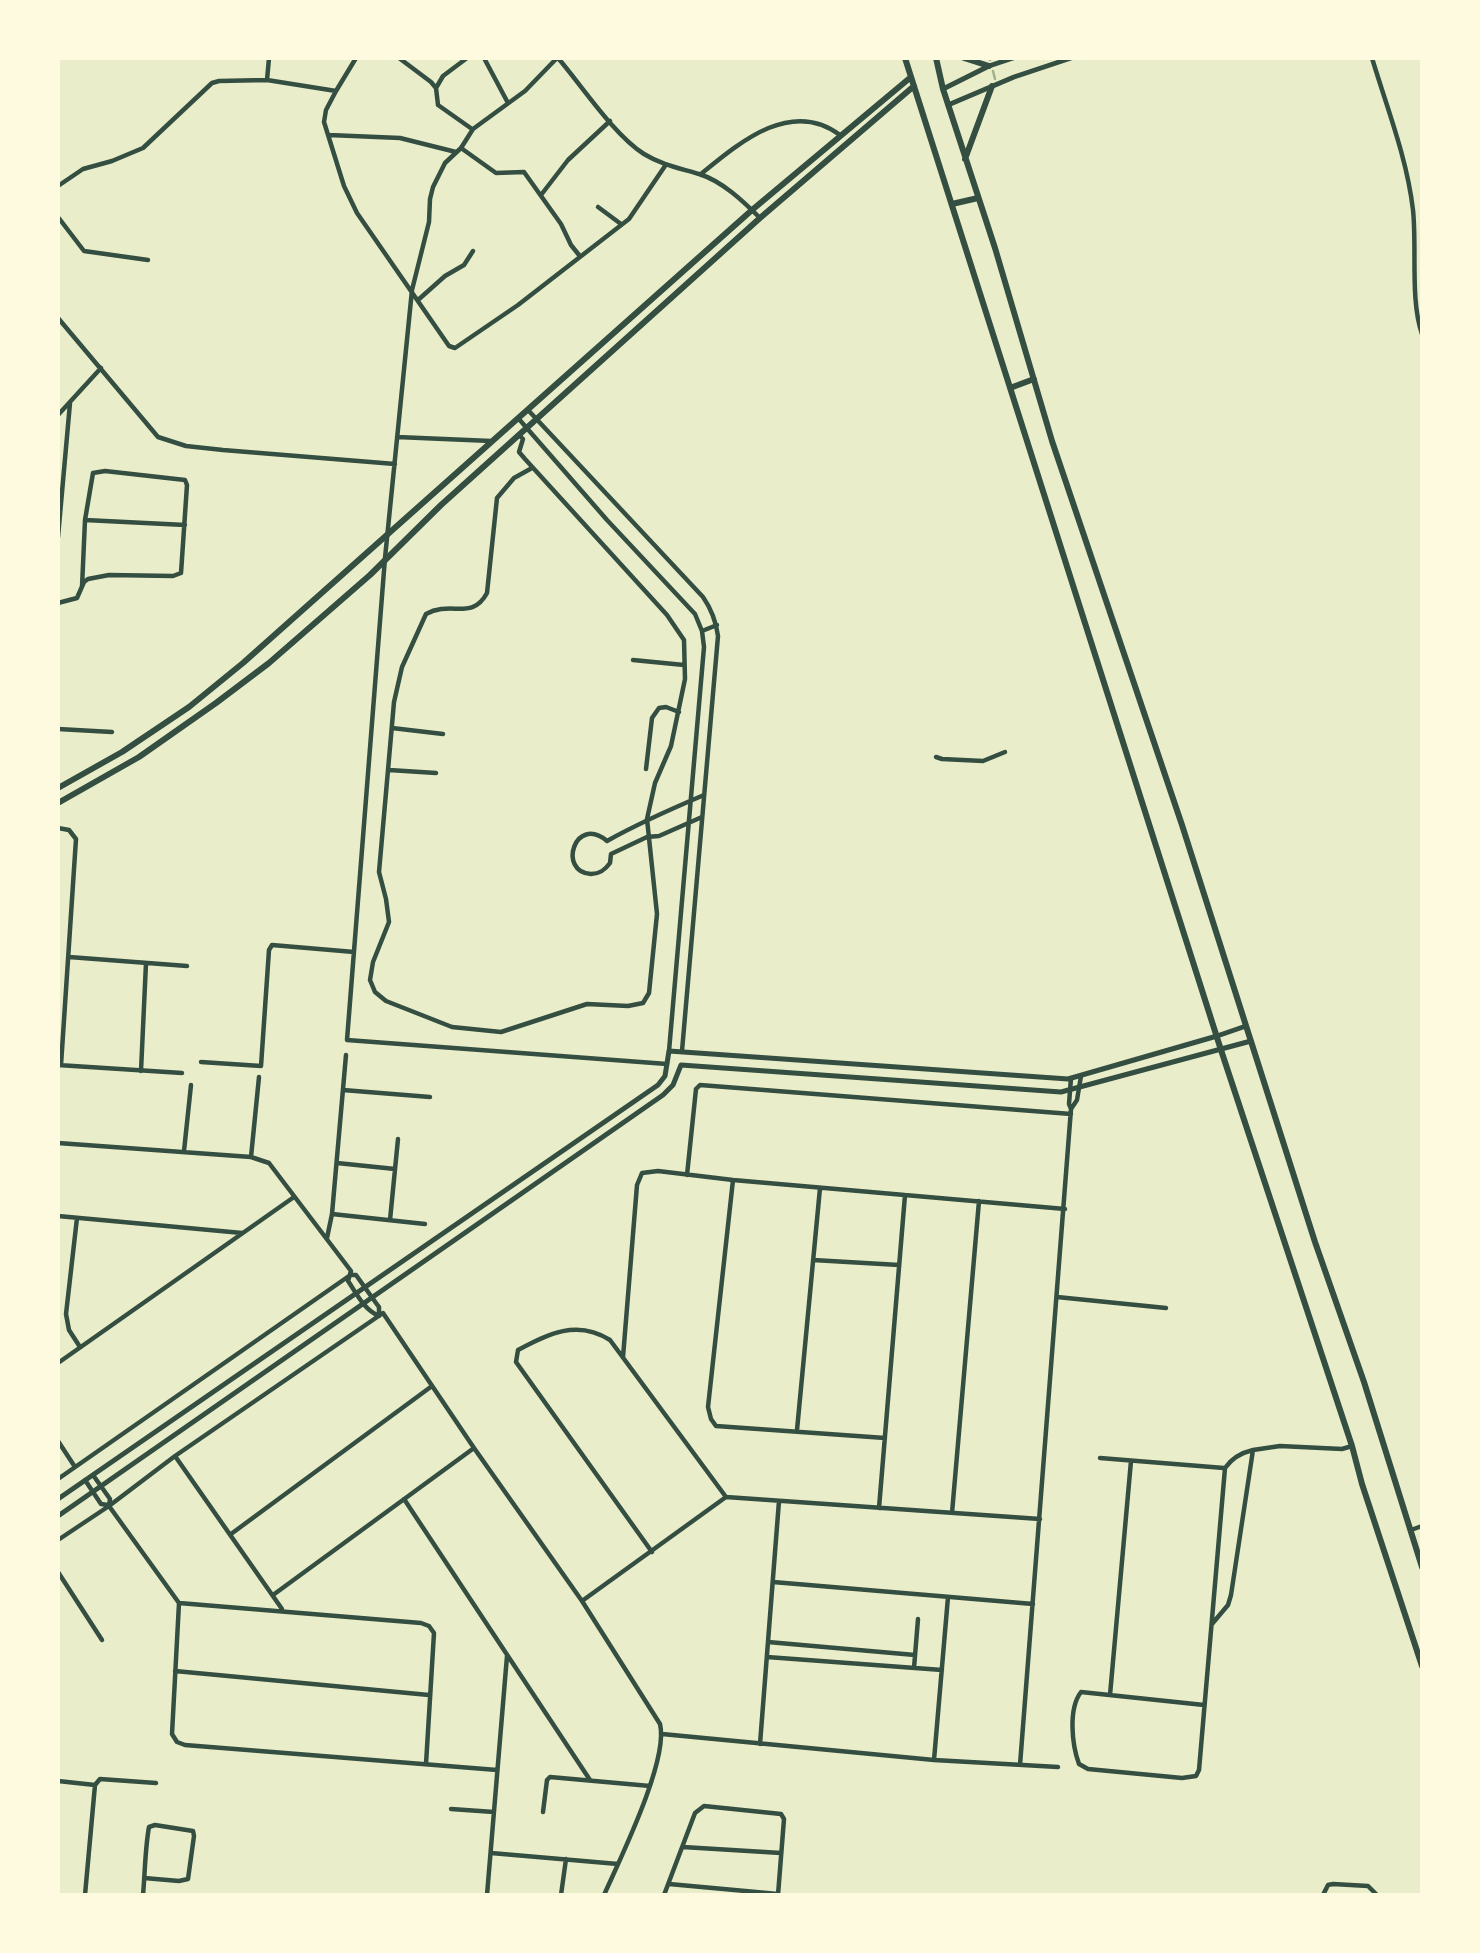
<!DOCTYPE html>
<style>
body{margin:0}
#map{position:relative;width:1480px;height:1953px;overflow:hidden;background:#e9edc9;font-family:Quicksand,sans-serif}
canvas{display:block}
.frame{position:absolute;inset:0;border:60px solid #fefae0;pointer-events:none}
</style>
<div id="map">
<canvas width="1480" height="1953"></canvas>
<div class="frame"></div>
</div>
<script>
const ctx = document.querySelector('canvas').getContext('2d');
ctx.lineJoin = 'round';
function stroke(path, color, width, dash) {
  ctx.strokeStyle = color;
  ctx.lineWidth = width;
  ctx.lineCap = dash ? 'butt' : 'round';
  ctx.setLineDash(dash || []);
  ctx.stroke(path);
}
const stream = new Path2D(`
 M 990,58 L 990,60
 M 993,71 L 995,79`);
const minor = new Path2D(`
 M 399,58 L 431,82 L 436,88 L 438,105 L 472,129
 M 484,58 L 508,103
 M 557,58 L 525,91 L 473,129 L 461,148 L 445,163 L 433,187 L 430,199 L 429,222 L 412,290 L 385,558 L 347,1040 L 667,1064
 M 558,58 C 582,86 614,135 644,154 C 662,165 679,168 699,174 C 722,181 743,201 760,218
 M 1372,58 C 1387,108 1407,158 1413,210 C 1417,248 1410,300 1422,334
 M 267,80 L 269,58
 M 436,88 L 443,76 L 467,58
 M 336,91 L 326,110 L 324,122 L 344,186 L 357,213 L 449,346 L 455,348 L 518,305 L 629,219 L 665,166
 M 329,135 L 400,138 L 456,152
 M 461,148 L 496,173 L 524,172 L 561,224 L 571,245 L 579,255
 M 701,174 C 739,143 791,98 840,135
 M 58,186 L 83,169 L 112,161 L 143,148 L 212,83 L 219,81 L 267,80 L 336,91 L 356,58
 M 541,195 L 568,160 L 610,121
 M 598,207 L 621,224
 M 58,217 L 84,251 L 148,260
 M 418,300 L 445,276 L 464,265 L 473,251
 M 58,318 L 158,437 L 186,446 L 223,450 L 395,464
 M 528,410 L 703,597 C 712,610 716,621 718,636 L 682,1051
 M 58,415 L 101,368
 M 518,418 L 607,520 L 695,614 L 702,631 L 704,647 L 669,1051
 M 519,435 L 523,439 L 519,452 L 525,459 L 667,615 L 684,640 L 685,679 L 671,746 L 655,783 L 647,819 L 657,914 L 649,993 L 643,1003 L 628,1006 L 587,1004 L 501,1032 L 452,1027 L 386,1001 L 375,992 L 370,980 L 373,962 L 389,922 L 386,899 L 379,872 L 394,702 L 402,667 L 426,614 C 451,600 472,621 487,593 L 497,498 L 514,478 L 532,468
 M 397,437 L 491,441
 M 85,520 L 185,525
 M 58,537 L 70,403
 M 58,603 L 77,598 L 84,582 L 88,579 L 109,575 L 173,576 L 181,573 L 187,485 L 185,480 L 105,471 L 93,473 L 85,520 L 82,587
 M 702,631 L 717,625
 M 633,660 L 684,665
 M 392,728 L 443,734
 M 58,729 L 112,732
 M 936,757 L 942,759 L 983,761 L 1005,752
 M 646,769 L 652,718 L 659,708 L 666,707 L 679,712
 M 389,770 L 436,773
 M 702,817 L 659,836 L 647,837 L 611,854 L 610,863 C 605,870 600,874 591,874 C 557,872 575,814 607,841 C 639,823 671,809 704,795
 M 58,828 L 69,830 L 76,839 L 61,1065
 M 69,957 L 187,966
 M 201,1062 L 261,1066 L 269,950 L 272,945 L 354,952
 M 58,1065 L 182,1073
 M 141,1071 L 146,963
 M 343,1090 L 430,1097
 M 1071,1109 L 1077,1100 L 1081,1076
 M 58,1143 L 251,1157 L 269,1163 L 351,1271 L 348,1281 C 357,1294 364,1310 379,1316
 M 184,1151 L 191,1085
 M 251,1157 L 259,1077
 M 337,1163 L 395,1169
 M 687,1175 L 696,1089 L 700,1085 L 1071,1114
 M 733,1180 L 708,1407 L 711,1419 L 716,1426 L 885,1438
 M 332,1214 L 425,1224
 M 58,1216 L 242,1233
 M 77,1218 L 66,1314 L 69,1330 L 80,1347
 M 390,1220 L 398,1139
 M 327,1238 L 332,1214 L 346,1055
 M 813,1260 L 899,1265
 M 350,1275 L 356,1275 L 376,1303 L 379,1307 L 379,1316
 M 1057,1297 L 1166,1308
 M 623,1357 L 637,1185 L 642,1173 L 658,1171 L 733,1180 L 1065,1209
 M 58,1363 L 294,1197
 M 797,1430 L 820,1188
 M 58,1441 L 75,1467
 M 175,1456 L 282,1609
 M 1100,1458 L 1224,1468
 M 93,1475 L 110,1499 L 109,1506 L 179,1603 L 172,1734 L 177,1742 L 185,1745 L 497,1770
 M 58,1479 L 349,1276
 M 85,1480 L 101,1504 L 108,1505
 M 404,1499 L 590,1780
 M 879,1508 L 905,1195
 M 952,1513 L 979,1201
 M 1411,1530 L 1422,1526
 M 231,1534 L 432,1386
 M 58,1540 L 109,1506 L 175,1456 L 383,1313 L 474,1448 L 582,1601 L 660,1724 C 669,1760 620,1859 604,1895
 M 652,1552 L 516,1362 L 518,1350 C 548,1334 577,1319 610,1340 L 726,1497
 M 58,1572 L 102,1640
 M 773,1582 L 1033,1604
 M 273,1595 L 474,1448
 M 582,1601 L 726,1497 L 1040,1519
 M 179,1603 L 421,1623 L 429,1626 L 434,1633 L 426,1764
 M 1212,1624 L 1228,1605 L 1231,1595 L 1253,1450 L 1280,1446 L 1342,1449 L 1352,1446
 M 768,1642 L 915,1655
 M 767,1657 L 942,1670
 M 914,1668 L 918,1619
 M 175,1671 L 429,1695
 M 1110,1695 L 1131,1461
 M 1204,1705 L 1081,1692 C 1068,1709 1072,1745 1079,1764 L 1088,1769 L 1182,1778 L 1196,1776 L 1199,1770 L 1225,1468 C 1232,1458 1240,1453 1253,1450
 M 662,1734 L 934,1760 L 1058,1767
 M 760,1744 L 779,1501
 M 934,1760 L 948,1597
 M 1020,1765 L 1071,1109 L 1069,1104 L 1071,1078
 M 58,1781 L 95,1785 L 100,1779 L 156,1783
 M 451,1809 L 494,1812
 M 543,1812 L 547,1780 L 550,1777 L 650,1786
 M 683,1847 L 781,1853
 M 491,1853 L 618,1864
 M 669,1884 L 778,1894
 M 85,1895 L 95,1785
 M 143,1895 C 145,1873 145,1849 149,1827 L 155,1825 L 193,1831 L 194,1836 L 188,1879 L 179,1881 L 144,1878
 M 487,1895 L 507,1656
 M 561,1895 L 566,1859
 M 664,1895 L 695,1813 L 704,1806 L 781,1814 L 784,1819 L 778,1895
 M 1323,1895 L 1328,1885 L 1333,1884 L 1368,1886 L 1377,1895`);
const tertiary = new Path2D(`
 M 943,89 L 989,66 L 1013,58
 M 948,105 L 1014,77 L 1071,58
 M 58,1499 L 658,1085 L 665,1076 L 669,1051 L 1068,1079 L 1217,1036 L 1246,1026
 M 58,1516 L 663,1095 L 673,1085 L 681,1065 L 1061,1092 L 1251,1041`);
const secondary = new Path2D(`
 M 905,58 L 1221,1050 L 1352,1446 L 1362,1484 L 1422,1666
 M 936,58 L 943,89 L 995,248 L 1052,441 L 1182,825 L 1315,1242 L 1364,1382 L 1422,1567
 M 964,58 L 989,66
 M 965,159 L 992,86
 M 952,204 L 978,198
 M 1010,388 L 1034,379
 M 58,788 L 122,752 L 189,707 L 243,663 L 752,210 L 911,77
 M 58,803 L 139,757 L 216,703 L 269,663 L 370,575 L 441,505 L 760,218 L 914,86`);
stroke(stream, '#a3b18a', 2.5);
stroke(minor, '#344e41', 4.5);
stroke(tertiary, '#344e41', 5);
stroke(secondary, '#344e41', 6);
</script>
